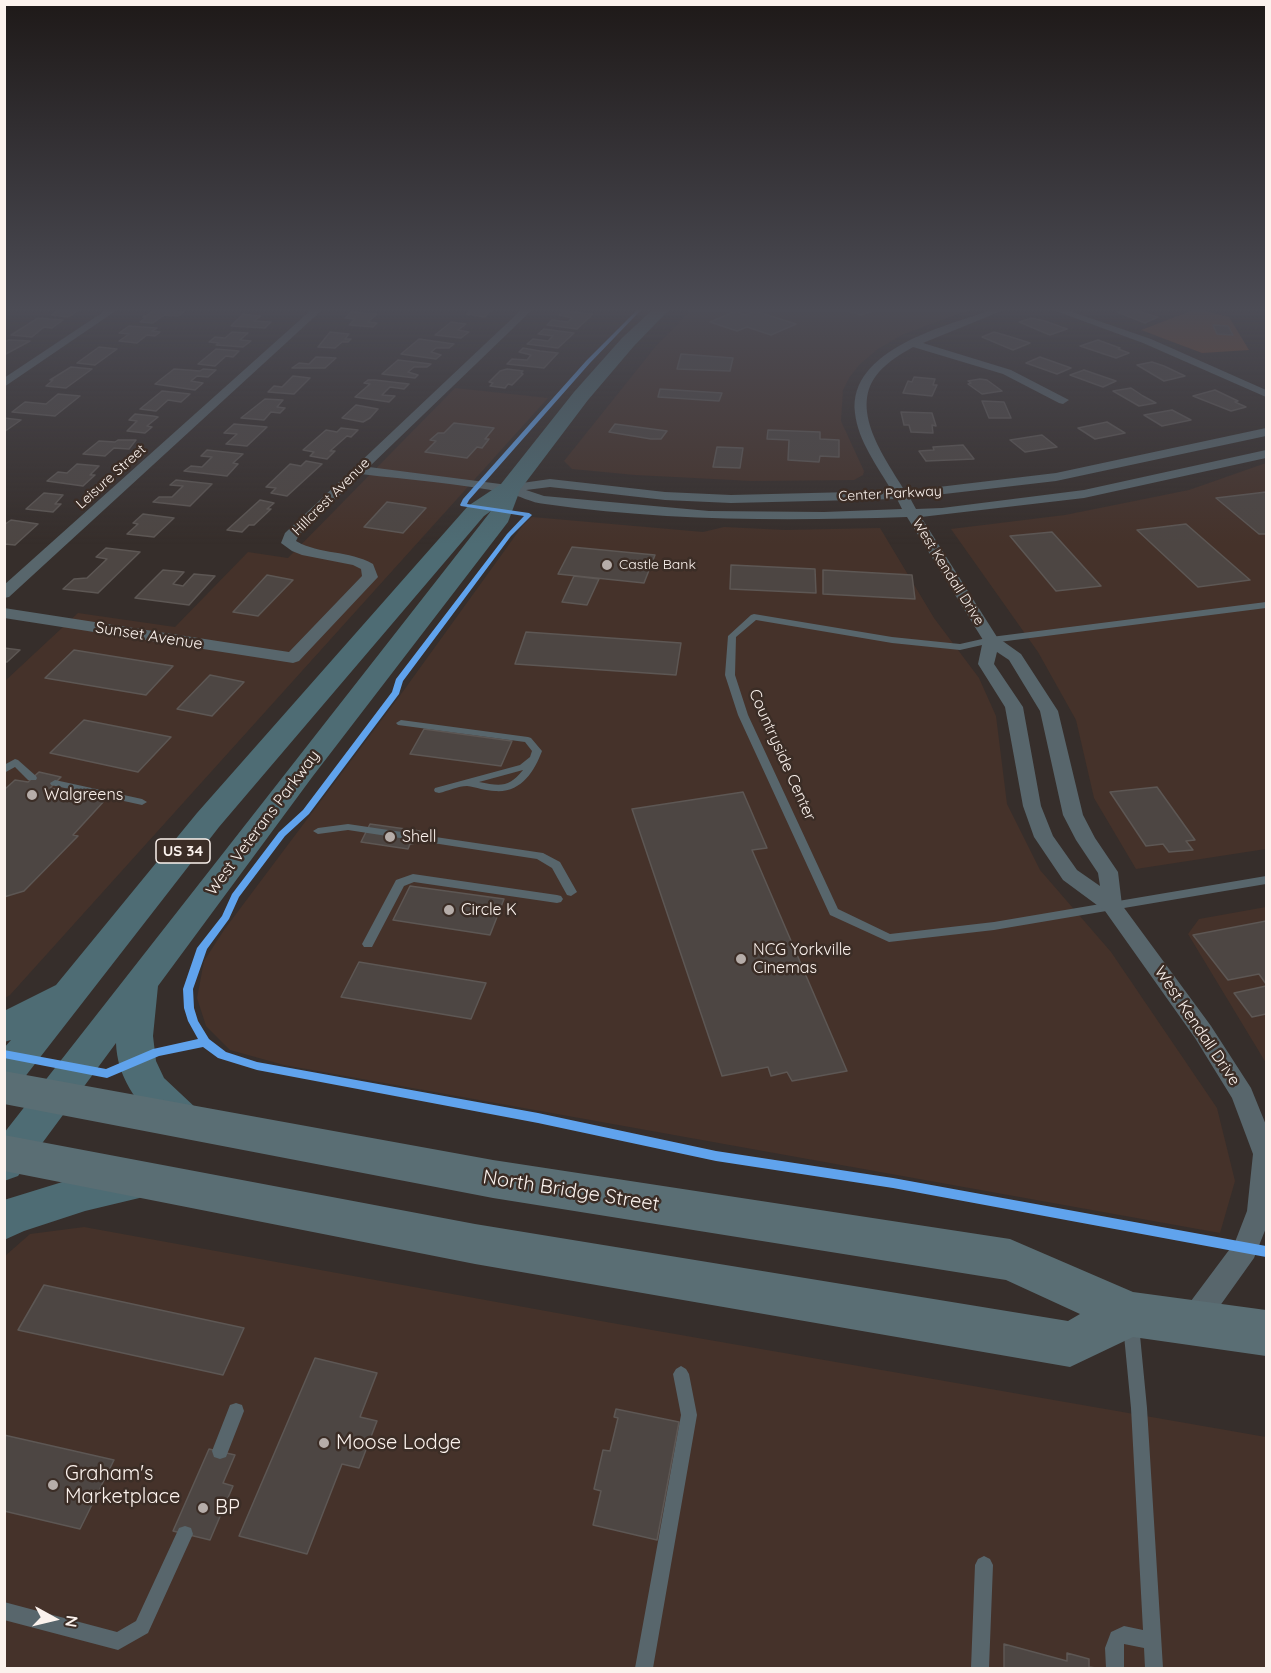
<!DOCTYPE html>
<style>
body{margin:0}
#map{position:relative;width:1271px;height:1673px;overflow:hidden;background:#362e2b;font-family:Quicksand,sans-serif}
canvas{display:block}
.frame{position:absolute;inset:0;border:6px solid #fbf2ed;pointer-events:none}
.north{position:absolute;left:24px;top:1589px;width:60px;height:60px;-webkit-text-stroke:4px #3b2d26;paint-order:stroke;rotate:98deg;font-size:16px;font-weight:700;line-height:24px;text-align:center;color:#fbf2ed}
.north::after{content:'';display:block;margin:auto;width:21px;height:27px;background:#fbf2ed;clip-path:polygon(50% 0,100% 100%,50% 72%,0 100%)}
</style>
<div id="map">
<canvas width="1271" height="1673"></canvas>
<div class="frame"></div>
<div class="north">N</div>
</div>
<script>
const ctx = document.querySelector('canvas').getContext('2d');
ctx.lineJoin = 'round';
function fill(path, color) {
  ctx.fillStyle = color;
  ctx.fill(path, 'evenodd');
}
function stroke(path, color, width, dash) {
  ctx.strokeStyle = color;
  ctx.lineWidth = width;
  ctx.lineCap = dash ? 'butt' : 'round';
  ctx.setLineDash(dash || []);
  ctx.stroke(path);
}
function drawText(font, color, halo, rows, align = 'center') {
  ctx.font = font + ' Quicksand,sans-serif';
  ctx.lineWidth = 5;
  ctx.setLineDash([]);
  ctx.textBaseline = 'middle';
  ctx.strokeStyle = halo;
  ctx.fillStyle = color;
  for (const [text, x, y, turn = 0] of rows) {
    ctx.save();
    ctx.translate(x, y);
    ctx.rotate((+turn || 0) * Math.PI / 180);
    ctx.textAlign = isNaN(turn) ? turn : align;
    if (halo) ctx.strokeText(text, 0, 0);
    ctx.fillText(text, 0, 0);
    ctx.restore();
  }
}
const built = new Path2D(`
 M 691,310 L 970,310 L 904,334 L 878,349 L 859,365 L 849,378 L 843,390 L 841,421 L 864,471 L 863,475 L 854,480 L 752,481 L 635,475 L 572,469 L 564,461 L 656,346 Z
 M 455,388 L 548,398 L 10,995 L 5,998 L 5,681 L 78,613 L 175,627 L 248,552 L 288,558 Z
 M 1266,463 L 1266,849 L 1136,869 L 1094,798 L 1076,720 L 1038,652 L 951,529 L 1065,515 L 1189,490 Z
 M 532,517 L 703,532 L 724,527 L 785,530 L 880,528 L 934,618 L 979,678 L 996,716 L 1007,804 L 1040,870 L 1111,952 L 1217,1108 L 1235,1181 L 1220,1233 L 284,1065 L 230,1050 L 206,1026 L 197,998 L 204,961 L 224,930 L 404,690 L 523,525 Z
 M 1266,907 L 1266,1063 L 1188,934 L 1199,919 Z
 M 84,1227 L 612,1323 L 1266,1437 L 1266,1668 L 5,1668 L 5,1256 L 30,1234 Z`);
const green = new Path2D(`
 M 1193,310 L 1202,310 L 1229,317 L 1249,350 L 1202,353 L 1141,330 Z`);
const building = new Path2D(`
 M 60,310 L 79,310 L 68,317 L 51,315 Z
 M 156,310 L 159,310 L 184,312 L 178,316 L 164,315 L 153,323 L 140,322 L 146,317 L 143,317 Z
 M 471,310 L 492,310 L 485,317 L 466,314 Z
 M 845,310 L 877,310 L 861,315 Z
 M 1124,310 L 1134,310 L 1158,317 L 1145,323 L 1117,312 Z
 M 563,311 L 593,314 L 577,329 L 547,325 L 552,320 L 568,322 L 572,318 L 559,315 Z
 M 736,311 L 745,315 L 755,311 L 796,324 L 771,335 L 747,327 L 737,331 L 710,322 Z
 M 351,312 L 377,314 L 368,322 L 377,323 L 373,327 L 349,325 L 355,319 L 345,318 Z
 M 243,314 L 261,316 L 254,321 L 271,322 L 265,328 L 231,326 Z
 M 38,318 L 63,320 L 52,328 L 44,327 L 32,337 L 11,335 Z
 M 1032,318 L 1045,321 L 1067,329 L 1050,335 L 1019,322 Z
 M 451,322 L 466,324 L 458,330 L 469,332 L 461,338 L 435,335 Z
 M 1213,325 L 1228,326 L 1233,335 L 1217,334 Z
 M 129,326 L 157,328 L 152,331 L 160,332 L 155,336 L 147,335 L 137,343 L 119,341 L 129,334 L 119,333 Z
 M 544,329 L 574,333 L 558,348 L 527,344 L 533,339 L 548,341 L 553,336 L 538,334 Z
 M 232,332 L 248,333 L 240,340 L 251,341 L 243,347 L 216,345 L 219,343 L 209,342 L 215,337 L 225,338 Z
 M 330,332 L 349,334 L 345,339 L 351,339 L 348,342 L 342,342 L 335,348 L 318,347 Z
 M 994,332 L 1008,336 L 1030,343 L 1013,350 L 982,337 Z
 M 419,339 L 454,344 L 449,348 L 436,348 L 431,352 L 441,355 L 436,359 L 401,354 Z
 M 9,340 L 30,341 L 4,355 L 4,342 Z
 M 1098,340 L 1120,348 L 1118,349 L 1129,353 L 1116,358 L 1080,346 Z
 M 99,347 L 117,349 L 95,365 L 77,363 Z
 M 523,348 L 540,351 L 558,353 L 544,368 L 507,364 L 512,359 L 527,360 L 531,355 L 519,352 Z
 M 216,349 L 239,351 L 233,357 L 226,356 L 215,366 L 198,364 Z
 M 681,354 L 733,358 L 730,371 L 677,369 Z
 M 316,357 L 336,358 L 325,368 L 292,368 L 299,363 L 309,364 Z
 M 1040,357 L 1071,368 L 1057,374 L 1026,363 Z
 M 398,360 L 431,364 L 427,367 L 414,367 L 408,372 L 418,375 L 415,378 L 382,374 Z
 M 1152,362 L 1164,366 L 1185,376 L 1164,381 L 1137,365 Z
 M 71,367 L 92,369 L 66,388 L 46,386 L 53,380 L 50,380 Z
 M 174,369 L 200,371 L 203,369 L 216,370 L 208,377 L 197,376 L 191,381 L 203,383 L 195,390 L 155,384 Z
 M 507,369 L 523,371 L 521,373 L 523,374 L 512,385 L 508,384 L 505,388 L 490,386 L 493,383 L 489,382 L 500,371 Z
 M 1084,370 L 1116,381 L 1103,387 L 1070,375 Z
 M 293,376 L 310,378 L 294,394 L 268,392 L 274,386 L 282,387 Z
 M 914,377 L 935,379 L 933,385 L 937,385 L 932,396 L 903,393 L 908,381 L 912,382 Z
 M 980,379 L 987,380 L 1002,391 L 982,394 L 968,384 L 971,383 L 968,381 Z
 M 368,380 L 375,380 L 409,384 L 404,389 L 390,387 L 382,395 L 395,396 L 389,402 L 355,397 L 370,384 L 364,383 Z
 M 1131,388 L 1143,396 L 1156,403 L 1139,406 L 1113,391 Z
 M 660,389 L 722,393 L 719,401 L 658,397 Z
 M 1215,390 L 1238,401 L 1235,402 L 1246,407 L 1231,411 L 1193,396 Z
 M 162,391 L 190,394 L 181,402 L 168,400 L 156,411 L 140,409 Z
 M 58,394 L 80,396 L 55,416 L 12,412 L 25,402 L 46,404 Z
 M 265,399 L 283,400 L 277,407 L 285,408 L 280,413 L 271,412 L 264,420 L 241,418 Z
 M 982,401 L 1004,402 L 1011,418 L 989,418 Z
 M 356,405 L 378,409 L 370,418 L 363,422 L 342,418 Z
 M 1172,410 L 1191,420 L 1162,426 L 1144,415 Z
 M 901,412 L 932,413 L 936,426 L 932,425 L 933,433 L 911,432 L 909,425 L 904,425 Z
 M 135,414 L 153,416 L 158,417 L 147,426 L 152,427 L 145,433 L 127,431 L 137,421 L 129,420 Z
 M 4,418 L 21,420 L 4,432 Z
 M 1107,422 L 1125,433 L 1095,439 L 1078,428 Z
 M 454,423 L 494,428 L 485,439 L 489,439 L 482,448 L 477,447 L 467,458 L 425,452 L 436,441 L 430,440 L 438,433 L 444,433 Z
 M 234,424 L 267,427 L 247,446 L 226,444 L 237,434 L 224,433 Z
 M 615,424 L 667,431 L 661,439 L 651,439 L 609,432 Z
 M 341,428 L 358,430 L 351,437 L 347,436 L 330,451 L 335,451 L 327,459 L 310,456 L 314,452 L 303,450 L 326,430 L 337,432 Z
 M 768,430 L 820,432 L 820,439 L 839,440 L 839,457 L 820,456 L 819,462 L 788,460 L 789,440 L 767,439 Z
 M 1042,435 L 1057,447 L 1025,452 L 1010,440 Z
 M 118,440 L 136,440 L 129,449 L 114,448 L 105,456 L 83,454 L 99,441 L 115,442 Z
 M 963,445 L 974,459 L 926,461 L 919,451 L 934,450 L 933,447 Z
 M 717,447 L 743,448 L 740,468 L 713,467 Z
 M 207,450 L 243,454 L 233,463 L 238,464 L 227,476 L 184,471 L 191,466 L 202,467 L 212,457 L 201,456 Z
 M 306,461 L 322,464 L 287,496 L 271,493 L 276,488 L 266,487 L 290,464 L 301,466 Z
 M 77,464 L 99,466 L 90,475 L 95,475 L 83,486 L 47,481 L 58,472 L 67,473 Z
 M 176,480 L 212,484 L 190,506 L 153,502 L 159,497 L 172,497 L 183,486 L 170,485 Z
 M 1266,492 L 1266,534 L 1259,534 L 1216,498 Z
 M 44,493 L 63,495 L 55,504 L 61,504 L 53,512 L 26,509 Z
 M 260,500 L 274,503 L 267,509 L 271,509 L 254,525 L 249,525 L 242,532 L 227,530 Z
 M 387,502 L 415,506 L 426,508 L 403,533 L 364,527 Z
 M 143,514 L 174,518 L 154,537 L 127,534 L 138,524 L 133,523 Z
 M 11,520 L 38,524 L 15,545 L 4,544 L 4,525 Z
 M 1186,524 L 1250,580 L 1198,587 L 1137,530 Z
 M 1052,532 L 1101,586 L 1056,591 L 1010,536 Z
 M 572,547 L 655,555 L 644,583 L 558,574 Z
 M 106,548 L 140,552 L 98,593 L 63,589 L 74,579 L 87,578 L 107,559 L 96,557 Z
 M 731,565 L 815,569 L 816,593 L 730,589 Z
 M 163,570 L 184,572 L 173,584 L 183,586 L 194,574 L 215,576 L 189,605 L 135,598 Z
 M 823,570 L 912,575 L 915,599 L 823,594 Z
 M 267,575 L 293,580 L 258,616 L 233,612 Z
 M 574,576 L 599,579 L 587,605 L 562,602 Z
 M 526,632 L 681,643 L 676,675 L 515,664 Z
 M 4,648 L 20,650 L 7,662 L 4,662 Z
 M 74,650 L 173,666 L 146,695 L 45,678 Z
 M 210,675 L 244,682 L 212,716 L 177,709 Z
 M 84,720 L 171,737 L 138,772 L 50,753 Z
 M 424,729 L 512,741 L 501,766 L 410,754 Z
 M 39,772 L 61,777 L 50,788 L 105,800 L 73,835 L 78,836 L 24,891 L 4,897 L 4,790 L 15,780 L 28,782 Z
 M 1157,787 L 1195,840 L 1186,841 L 1193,850 L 1169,852 L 1163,844 L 1146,846 L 1110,792 Z
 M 743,792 L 767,848 L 752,850 L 847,1071 L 792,1081 L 787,1072 L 771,1076 L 768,1067 L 722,1076 L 632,809 Z
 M 370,824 L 420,831 L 413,844 L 410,844 L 408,849 L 361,842 Z
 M 410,886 L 504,899 L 490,935 L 393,920 Z
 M 1266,921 L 1266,984 L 1259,974 L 1228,980 L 1193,935 Z
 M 359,962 L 486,983 L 471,1019 L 341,997 Z
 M 1266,986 L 1266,1014 L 1252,1017 L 1234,993 Z
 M 44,1285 L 244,1328 L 223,1375 L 18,1330 Z
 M 315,1358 L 377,1373 L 360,1417 L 377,1421 L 359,1468 L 342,1464 L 307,1554 L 239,1536 Z
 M 616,1409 L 679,1422 L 657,1540 L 593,1525 L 601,1491 L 594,1489 L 603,1450 L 610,1451 L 618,1418 L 614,1417 Z
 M 4,1435 L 114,1460 L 80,1529 L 4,1511 Z
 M 209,1449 L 235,1455 L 223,1483 L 233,1486 L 210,1540 L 173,1531 Z
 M 1004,1644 L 1067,1661 L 1067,1653 L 1089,1659 L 1089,1667 L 1096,1668 L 1004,1668 Z`);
const lane = new Path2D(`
 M 1266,602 L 1266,608 L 991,643 L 960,650 L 892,643 L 756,620 L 736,637 L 735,675 L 748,715 L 838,909 L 890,934 L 994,922 L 1266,876 L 1266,884 L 994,930 L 889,942 L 830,915 L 738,715 L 725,675 L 728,636 L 751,615 L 754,614 L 892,637 L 960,644 L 991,637 Z
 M 401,720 L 528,737 L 531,738 L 542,751 C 534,772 521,793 495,791 C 486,791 476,787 467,786 C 458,786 448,791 439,793 L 435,792 L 434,790 L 435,788 L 520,765 L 530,757 L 532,751 L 525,742 L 398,725 L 396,723 ZM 523,770 C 509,788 500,786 479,782 Z
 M 15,759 L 18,760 L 36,776 L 37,778 L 36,780 L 28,780 L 15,767 L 4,773 L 4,765 Z
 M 55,780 L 142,799 L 147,802 L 142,805 L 51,785 L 50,783 Z
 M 348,824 L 543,853 L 560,862 L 577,892 L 571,896 L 567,895 L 552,868 L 537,859 L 348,830 L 318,834 L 313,831 L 318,828 Z
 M 413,874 L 557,895 L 561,896 L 563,899 L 561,902 L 557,903 L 414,882 L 404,886 L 372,947 L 364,947 L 362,944 L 396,880 Z
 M 1131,1318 L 1136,1320 L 1139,1325 L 1147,1408 L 1163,1668 L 1145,1668 L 1144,1648 L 1124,1644 L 1124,1668 L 1106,1668 L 1105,1648 L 1111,1632 L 1124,1626 L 1143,1630 L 1131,1408 L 1123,1325 L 1126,1320 Z
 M 681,1366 L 686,1369 L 689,1374 L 697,1415 L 653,1668 L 635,1668 L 681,1415 L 673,1374 L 676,1369 Z
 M 236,1403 L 242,1405 L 244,1411 L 226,1457 L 220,1459 L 214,1457 L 212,1451 L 230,1405 Z
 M 185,1526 L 191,1528 L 193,1534 L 148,1633 L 118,1650 L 4,1620 L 4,1602 L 117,1632 L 136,1621 L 179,1528 Z
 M 984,1556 L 990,1559 L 993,1565 L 989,1668 L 971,1668 L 975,1565 L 978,1559 Z`);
const street = new Path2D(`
 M 106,310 L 117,310 L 4,387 L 4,378 Z
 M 311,310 L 322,310 L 9,597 L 4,598 L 4,585 Z
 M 521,310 L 532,310 L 369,467 L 508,485 L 550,479 L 665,492 L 731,495 L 892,491 C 878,467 858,441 855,413 C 848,349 946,326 991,310 L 1004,310 L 923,343 L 1011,370 L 1069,400 L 1063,404 L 1059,403 L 1003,374 L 913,347 C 901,354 889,361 879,372 C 847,408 885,458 905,491 L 1056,473 L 1266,428 L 1266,436 L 1056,481 L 910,498 L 916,509 L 942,508 L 1084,490 L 1266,450 L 1266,458 L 1084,498 L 921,517 L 997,637 L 1021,654 L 1058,711 L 1083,815 L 1095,838 L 1118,872 L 1122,905 L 1211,1026 L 1251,1088 L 1266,1125 L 1266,1228 L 1254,1258 L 1202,1331 L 1192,1335 L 1182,1331 L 1178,1322 L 1182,1313 L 1235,1242 L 1247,1211 L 1253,1154 L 1232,1098 L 1195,1038 L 1105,911 L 1063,880 L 1034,837 L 1023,806 L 1005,707 L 978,664 L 983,640 L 907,517 C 786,521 665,521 545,504 C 531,503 519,495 506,493 C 458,483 409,480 361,474 L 299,535 L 296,541 C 320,555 349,550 373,564 L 378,577 L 299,661 L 293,663 L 4,618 L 4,608 L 289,652 L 362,576 L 361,569 L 353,565 L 302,555 L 292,551 L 281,543 L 285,533 ZM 550,487 L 665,500 L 731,503 L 897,499 L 902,509 L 824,512 L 709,511 L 544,496 L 526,490 ZM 997,652 L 1009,660 L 1040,711 L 1063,815 L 1076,840 L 1098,873 L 1100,886 L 1077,870 L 1053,836 L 1041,806 L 1023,707 L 994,664 Z
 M 1053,310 L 1067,310 L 1151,339 L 1266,390 L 1266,397 L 1143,343 Z`);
const primary = new Path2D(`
 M 652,310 L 669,310 L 634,346 L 588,400 L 520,490 L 508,522 L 313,776 L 158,986 L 153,1036 L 156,1061 L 164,1078 L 197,1109 L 203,1121 L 197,1133 C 193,1134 188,1137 184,1137 C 174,1138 166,1130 160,1124 C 136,1103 117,1076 116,1043 L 18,1176 L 4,1181 L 4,1133 L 491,511 L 484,516 L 219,827 L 17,1087 L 4,1091 L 4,1048 L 11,1040 L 4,1042 L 4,1011 L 56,985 L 197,813 L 468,506 L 501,484 L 574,392 L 622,338 Z
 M 141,1163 L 156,1168 L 162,1181 L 156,1194 L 85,1211 L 24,1231 L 4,1240 L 4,1200 L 85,1175 Z`);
const highway = new Path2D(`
 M 4,1071 L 493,1160 L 1010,1239 L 1133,1292 L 1266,1310 L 1266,1356 L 1133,1337 L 1070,1367 L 475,1264 L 4,1171 L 4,1135 L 475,1224 L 1068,1321 L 1080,1314 L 1006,1280 L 493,1198 L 4,1104 Z`);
const cycleway = new Path2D(`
 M 637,310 L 641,310 L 590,363 L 469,500 L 467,504 L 529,513 L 532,515 L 511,536 L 403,681 L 399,694 L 309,814 L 285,836 L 239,897 L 229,919 L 207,949 L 193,989 L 194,1008 L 198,1021 L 209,1039 L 226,1052 L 257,1062 L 538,1113 L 716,1151 L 893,1178 L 1266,1246 L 1266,1257 L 893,1188 L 716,1161 L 538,1123 L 257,1070 L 218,1058 L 203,1047 L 159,1056 L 107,1078 L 4,1058 L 4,1050 L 106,1069 L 153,1049 L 198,1039 L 188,1021 L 184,1008 L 183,989 L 197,948 L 222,916 L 232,894 L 279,832 L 303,810 L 392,692 L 396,679 L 507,534 L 524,516 L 461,506 L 460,505 L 463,499 L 586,361 Z`);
const markers = [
 [607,565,6,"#b6ada9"],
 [32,795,6,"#b6ada9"],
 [390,837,6,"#b6ada9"],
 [449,910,6,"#b6ada9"],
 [741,959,6,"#b6ada9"],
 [324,1443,6,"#b6ada9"],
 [53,1485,6,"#b6ada9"],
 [203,1508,6,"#b6ada9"]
];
const farStreetnames = [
 ["Leisure Street",111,477,-42],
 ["Center Parkway",890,494,-3],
 ["Hillcrest Avenue",331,497,-45],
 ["West Kendall Drive",948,572,58]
];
const farPoinames = [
 ["Castle Bank",619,565]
];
const shields = [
 [183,851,54]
];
const shieldNames = [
 ["US 34",183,851]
];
const streetNames = [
 ["Sunset Avenue",149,636,9],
 ["Countryside Center",782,755,66],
 ["West Veterans Parkway",263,823,-53],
 ["West Kendall Drive",1197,1026,56]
];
const poiNames = [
 ["Walgreens",44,795],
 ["Shell",402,837],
 ["Circle K",461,910],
 ["NCG Yorkville",753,950],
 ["Cinemas",753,968]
];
const nearStreetnames = [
 ["North Bridge Street",571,1191,9]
];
const nearPoinames = [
 ["Moose Lodge",336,1443],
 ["Graham's",65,1474],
 ["Marketplace",65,1497],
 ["BP",215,1508]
];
fill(built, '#45322a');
fill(green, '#734228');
fill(building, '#4d4643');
stroke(building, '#5d5754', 1.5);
fill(lane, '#58666c');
fill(street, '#58666c');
fill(primary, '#4e6c74');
fill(highway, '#5a6e74');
fill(cycleway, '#60a3ed');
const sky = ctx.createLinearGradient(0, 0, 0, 544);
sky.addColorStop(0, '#1e1918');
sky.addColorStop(0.57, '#4c4c55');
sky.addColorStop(1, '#4c4c5500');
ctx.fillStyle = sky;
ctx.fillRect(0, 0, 1271, 544);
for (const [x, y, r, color] of markers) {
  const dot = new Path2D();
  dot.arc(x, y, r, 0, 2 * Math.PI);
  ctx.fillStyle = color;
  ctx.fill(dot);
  stroke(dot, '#3b2d26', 2);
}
drawText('14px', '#fbf2ed', '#3b2d26', farStreetnames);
drawText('14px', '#fbf2ed', '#3b2d26', farPoinames, 'left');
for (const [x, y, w] of shields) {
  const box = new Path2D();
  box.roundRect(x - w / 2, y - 12, w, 24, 4.5);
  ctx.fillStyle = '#3b2d26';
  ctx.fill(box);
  stroke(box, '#fbf2ed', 1.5);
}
drawText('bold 15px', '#fbf2ed', null, shieldNames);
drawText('16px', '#fbf2ed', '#3b2d26', streetNames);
drawText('16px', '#fbf2ed', '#3b2d26', poiNames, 'left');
drawText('20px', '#fbf2ed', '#3b2d26', nearStreetnames);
drawText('20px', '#fbf2ed', '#3b2d26', nearPoinames, 'left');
</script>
